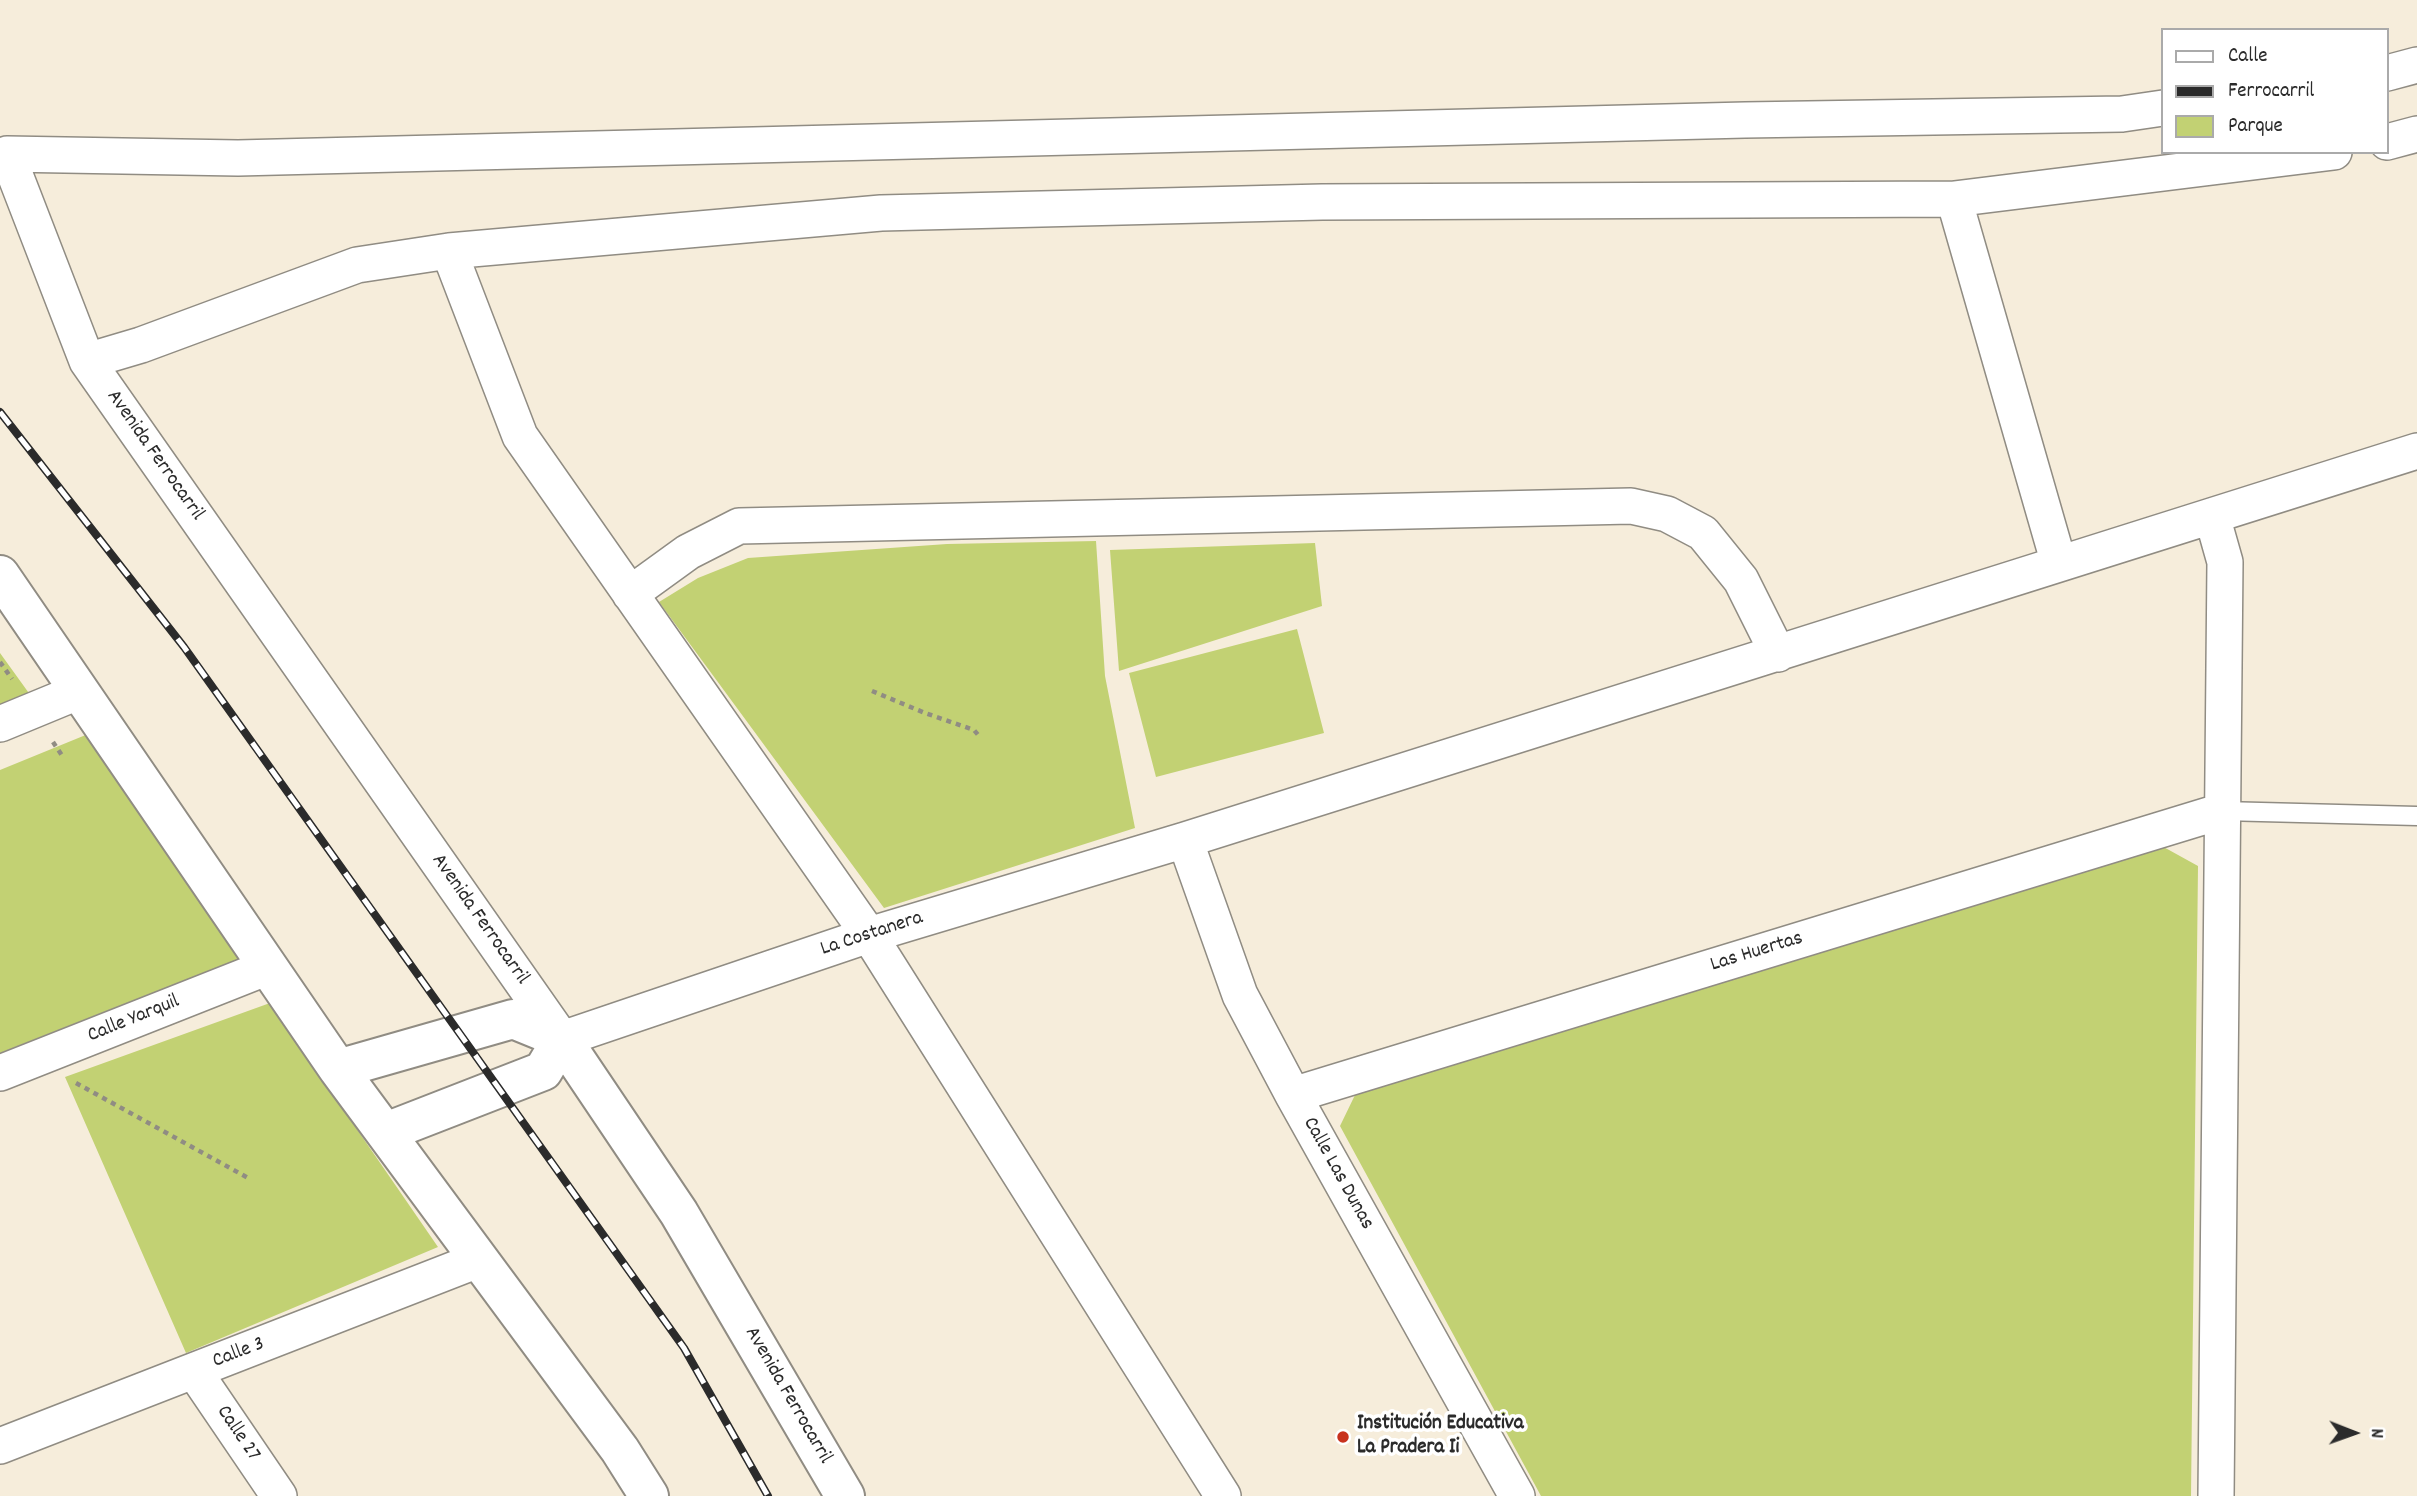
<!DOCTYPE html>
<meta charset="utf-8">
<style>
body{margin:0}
#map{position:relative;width:2417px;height:1496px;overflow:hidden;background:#f6eddb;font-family:Dekko,sans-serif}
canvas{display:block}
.legend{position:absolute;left:2161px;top:28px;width:228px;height:126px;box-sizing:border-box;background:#fff;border:2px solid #aaa;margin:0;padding:9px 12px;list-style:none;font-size:21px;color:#2b2b2b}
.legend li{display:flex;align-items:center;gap:14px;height:35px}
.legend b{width:35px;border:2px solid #aaa}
.north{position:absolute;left:2319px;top:1398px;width:70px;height:70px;-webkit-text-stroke:5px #fff;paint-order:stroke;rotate:91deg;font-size:19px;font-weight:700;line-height:28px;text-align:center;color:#2b2b2b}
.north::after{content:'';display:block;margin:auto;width:24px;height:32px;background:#2b2b2b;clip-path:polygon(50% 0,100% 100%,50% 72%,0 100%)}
</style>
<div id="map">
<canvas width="2417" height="1496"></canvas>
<ul class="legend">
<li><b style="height:9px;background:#fff"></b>Calle</li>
<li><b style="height:9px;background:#2b2b2b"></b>Ferrocarril</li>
<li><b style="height:19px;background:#c2d173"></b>Parque</li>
</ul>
<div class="north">N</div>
</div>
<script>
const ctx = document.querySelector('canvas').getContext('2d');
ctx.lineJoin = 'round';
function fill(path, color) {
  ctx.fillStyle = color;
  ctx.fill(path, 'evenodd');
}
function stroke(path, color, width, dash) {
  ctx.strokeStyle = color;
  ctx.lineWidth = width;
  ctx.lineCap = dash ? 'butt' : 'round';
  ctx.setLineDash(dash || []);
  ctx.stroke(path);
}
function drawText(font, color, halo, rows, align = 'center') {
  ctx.font = font + ' Dekko,sans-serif';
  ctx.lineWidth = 7;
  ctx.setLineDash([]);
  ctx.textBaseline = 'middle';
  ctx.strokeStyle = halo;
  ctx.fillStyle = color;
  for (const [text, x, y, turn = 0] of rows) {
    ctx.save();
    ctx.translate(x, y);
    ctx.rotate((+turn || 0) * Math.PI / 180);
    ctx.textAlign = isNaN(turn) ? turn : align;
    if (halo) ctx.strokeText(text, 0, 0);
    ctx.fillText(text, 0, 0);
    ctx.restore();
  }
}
const green = new Path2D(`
 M 1096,541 L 1105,676 L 1135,828 L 884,908 L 659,602 L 698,578 L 748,558 L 947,544 Z
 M 1315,543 L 1322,606 L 1119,671 L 1110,550 Z
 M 1297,629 L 1324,733 L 1156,777 L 1129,673 Z
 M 0,653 L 31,696 L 0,707 Z
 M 93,732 L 241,958 L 0,1053 L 0,770 Z
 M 2160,845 L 2198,866 L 2191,1496 L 1541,1496 L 1340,1126 L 1355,1095 Z
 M 270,1003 L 438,1247 L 186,1353 L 65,1077 Z`);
const path = new Path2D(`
 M 0,662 L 12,679
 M 872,691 L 925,713 L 974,730 L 979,736
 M 53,742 L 63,757
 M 76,1083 L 250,1179`);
const lane = new Path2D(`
 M 2222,811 L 2417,816`);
const street = new Path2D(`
 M 2387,73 L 2417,65
 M 2163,108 L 2122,114 L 1745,120 L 238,158 L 7,154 L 87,361 L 562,1039 L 869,935 L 1185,840 L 2417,451
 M 2387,142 L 2417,134
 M 1954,199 L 2059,564
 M 449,251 L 520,436 L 869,935 L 1223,1496
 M 87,361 L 141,345 L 357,265 L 449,251 L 881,213 L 1322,202 L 1954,199 L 2334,152
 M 2212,516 L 2225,562 L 2216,1496
 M 630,594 L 688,552 L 739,526 L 1631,506 L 1667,514 L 1703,533 L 1741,580 L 1778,654
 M 0,724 L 80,691
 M 1185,840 L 1240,995 L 1293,1095 L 1517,1496
 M 0,1073 L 268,967
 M 1293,1095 L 2222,811
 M 194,1371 L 279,1496
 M 0,1446 L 478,1260`);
const secondary = new Path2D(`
 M 0,575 L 338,1069 L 620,1450 L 649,1496
 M 562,1039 L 679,1213 L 845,1496
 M 338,1069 L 513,1019 L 562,1039
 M 386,1132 L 543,1071 L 562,1039`);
const rail = new Path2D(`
 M 0,412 L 184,647 L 684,1348 L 768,1496`);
const markers = [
 [1343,1437,7,"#c8321e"]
];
const streetNames = [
 ["Avenida Ferrocarril",154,456,55],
 ["Avenida Ferrocarril",479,920,55],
 ["La Costanera",872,935,-18],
 ["Las Huertas",1757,953,-17],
 ["Calle Yarquil",134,1020,-22],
 ["Calle Las Dunas",1337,1174,61],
 ["Calle 3",239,1354,-21],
 ["Avenida Ferrocarril",787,1396,60],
 ["Calle 27",237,1434,56]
];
const poiNames = [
 ["Institución Educativa",1357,1425],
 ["La Pradera Ii",1357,1449]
];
fill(green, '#c2d173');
stroke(lane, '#908c83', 21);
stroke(street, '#908c83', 38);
stroke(secondary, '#908c83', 42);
stroke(path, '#908c83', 4.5, [5, 5]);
stroke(lane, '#fff', 18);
stroke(street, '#fff', 35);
stroke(secondary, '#fff', 38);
stroke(rail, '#2b2b2b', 8);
stroke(rail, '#fff', 5, [16]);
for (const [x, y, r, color] of markers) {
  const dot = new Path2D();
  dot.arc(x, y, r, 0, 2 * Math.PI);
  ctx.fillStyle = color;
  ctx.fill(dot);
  stroke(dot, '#fff', 2.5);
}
drawText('21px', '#2b2b2b', '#fff', streetNames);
drawText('bold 21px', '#2b2b2b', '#fff', poiNames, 'left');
</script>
